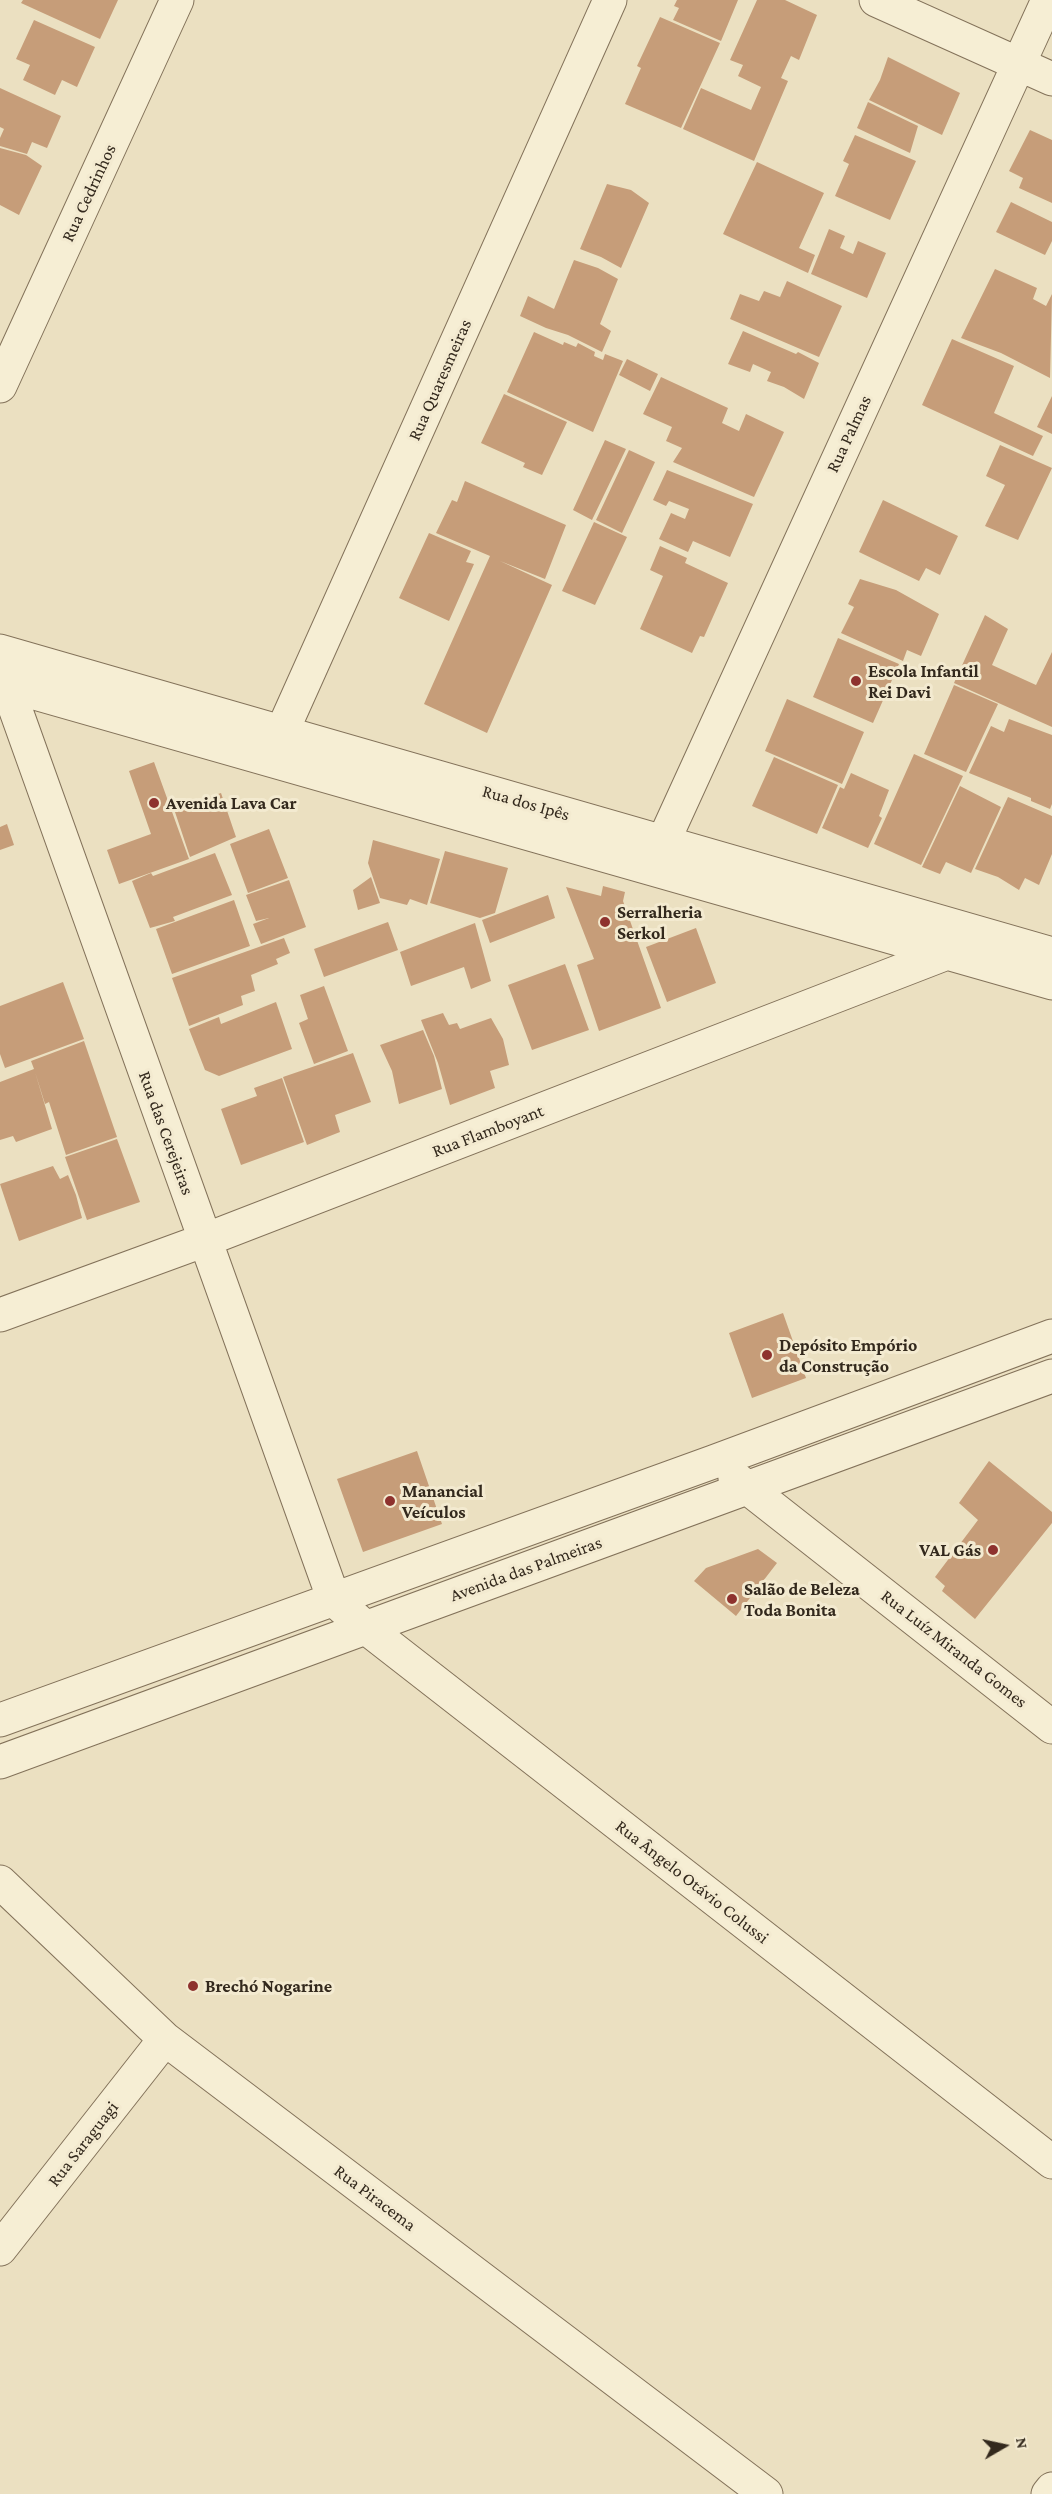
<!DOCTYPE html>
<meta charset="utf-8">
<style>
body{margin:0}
#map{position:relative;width:1052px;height:2494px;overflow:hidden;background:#ebe0c1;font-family:"Crimson Pro",serif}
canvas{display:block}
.north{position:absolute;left:974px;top:2416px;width:60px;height:60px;-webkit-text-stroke:4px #f3ead0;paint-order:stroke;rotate:81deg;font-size:16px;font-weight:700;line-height:24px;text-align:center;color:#33291d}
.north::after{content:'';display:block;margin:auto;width:21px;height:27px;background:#33291d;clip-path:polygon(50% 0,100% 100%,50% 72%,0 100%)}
</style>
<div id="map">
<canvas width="1052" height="2494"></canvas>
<div class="north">N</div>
</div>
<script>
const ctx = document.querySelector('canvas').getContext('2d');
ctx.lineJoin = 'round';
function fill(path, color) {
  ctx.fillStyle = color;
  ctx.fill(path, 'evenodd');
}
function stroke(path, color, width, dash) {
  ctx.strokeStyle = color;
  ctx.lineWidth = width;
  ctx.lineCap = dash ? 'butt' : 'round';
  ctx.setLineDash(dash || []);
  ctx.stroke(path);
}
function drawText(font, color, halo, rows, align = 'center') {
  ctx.font = font + ' "Crimson Pro",serif';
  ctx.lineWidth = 6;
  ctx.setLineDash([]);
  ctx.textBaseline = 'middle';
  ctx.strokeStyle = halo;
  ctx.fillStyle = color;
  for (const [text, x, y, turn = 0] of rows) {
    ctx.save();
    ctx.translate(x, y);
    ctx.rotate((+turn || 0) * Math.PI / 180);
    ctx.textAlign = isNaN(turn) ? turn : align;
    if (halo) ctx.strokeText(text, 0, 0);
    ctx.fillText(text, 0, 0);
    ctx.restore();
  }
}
const building = new Path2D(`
 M 23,0 L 118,0 L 100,39 L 21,3 Z
 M 677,0 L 738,0 L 721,41 L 673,20 L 679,8 L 674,6 Z
 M 757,0 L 785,0 L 817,15 L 799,60 L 791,56 L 781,78 L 788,81 L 754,161 L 683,129 L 701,88 L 751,110 L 761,87 L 738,76 L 743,65 L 730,60 Z
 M 660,17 L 720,43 L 681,128 L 625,104 L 641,68 L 637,66 Z
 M 34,20 L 95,47 L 77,87 L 62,80 L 55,95 L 23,80 L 30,65 L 16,59 Z
 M 888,57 L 960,93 L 942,135 L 869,100 L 880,80 Z
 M 0,88 L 61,116 L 47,148 L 32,142 L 27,154 L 0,146 L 0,138 L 4,129 L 0,127 Z
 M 868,102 L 918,126 L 910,153 L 857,128 Z
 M 1030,130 L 1052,140 L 1052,203 L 1019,188 L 1023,178 L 1009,171 Z
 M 855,135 L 916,161 L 890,220 L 835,196 L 849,164 L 843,161 Z
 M 0,148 L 26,155 L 42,166 L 19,215 L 0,205 Z
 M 757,162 L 824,193 L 799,248 L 815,255 L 808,273 L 723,234 Z
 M 607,184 L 631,190 L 649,203 L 621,268 L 601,257 L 580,249 Z
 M 1011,202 L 1052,222 L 1052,241 L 1045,255 L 996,232 Z
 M 829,229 L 845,236 L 840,248 L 853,254 L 858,241 L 886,253 L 867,298 L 811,274 Z
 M 574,260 L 598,268 L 618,279 L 600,324 L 611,331 L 602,352 L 568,335 L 546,328 L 520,316 L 528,296 L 554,309 Z
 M 995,269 L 1037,288 L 1033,299 L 1046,306 L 1052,294 L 1050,378 L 1001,353 L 961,338 Z
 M 787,281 L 842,306 L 819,357 L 730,319 L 740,294 L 759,301 L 764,291 L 780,297 Z
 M 743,331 L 796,354 L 798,352 L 819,363 L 804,399 L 784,387 L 767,381 L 771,372 L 753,364 L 750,372 L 728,364 Z
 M 534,332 L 563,345 L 564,342 L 576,347 L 578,343 L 595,352 L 594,356 L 603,360 L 605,354 L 623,361 L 593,432 L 507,392 Z
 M 952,339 L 1014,366 L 994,413 L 1043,436 L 1033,456 L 922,405 Z
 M 627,359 L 658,374 L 650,391 L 619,375 Z
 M 661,377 L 728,408 L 722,423 L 739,431 L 746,414 L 784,432 L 754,497 L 673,462 L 682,448 L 666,441 L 672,427 L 643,414 Z
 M 504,394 L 567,422 L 542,475 L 523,467 L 525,463 L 481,443 Z
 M 1052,396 L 1052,434 L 1037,427 Z
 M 605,440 L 626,449 L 592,520 L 573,510 Z
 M 1000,445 L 1052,468 L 1018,540 L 985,526 L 1005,485 L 986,476 Z
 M 629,450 L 655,462 L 622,533 L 596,520 Z
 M 667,470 L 753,504 L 730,557 L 693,541 L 688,552 L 659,539 L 671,513 L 685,519 L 689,509 L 669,501 L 666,506 L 653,500 Z
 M 465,481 L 566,525 L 545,579 L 500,561 L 552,585 L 487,733 L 424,704 L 490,556 L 436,533 L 452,500 L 457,502 Z
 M 883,500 L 958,536 L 940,575 L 926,568 L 919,581 L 859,552 Z
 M 594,522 L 627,537 L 595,605 L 562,591 Z
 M 429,533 L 471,551 L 466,562 L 474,564 L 449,621 L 399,598 Z
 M 660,546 L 687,558 L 685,563 L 728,583 L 704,637 L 700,636 L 692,653 L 640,629 L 663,576 L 650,570 Z
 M 860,579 L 896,590 L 939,614 L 921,656 L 907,650 L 903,661 L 841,633 L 854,607 L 848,604 Z
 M 985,615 L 1008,629 L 992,665 L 1036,685 L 1052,652 L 1052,727 L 954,683 Z
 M 838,638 L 899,664 L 873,723 L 813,697 Z
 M 954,685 L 998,704 L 966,772 L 924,754 Z
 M 787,699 L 864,732 L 842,784 L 765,751 Z
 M 1009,719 L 1052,735 L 1052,804 L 1050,809 L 1031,801 L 1031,798 L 969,773 L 991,726 L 1004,732 Z
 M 914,754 L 963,776 L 921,865 L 874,844 Z
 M 774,757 L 838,785 L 817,834 L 752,806 Z
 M 154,762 L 189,859 L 119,884 L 107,850 L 151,834 L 129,771 Z
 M 851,773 L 889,790 L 879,816 L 882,818 L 868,848 L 822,828 L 840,787 L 844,789 Z
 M 960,786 L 1001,807 L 971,873 L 946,862 L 940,874 L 922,867 Z
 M 221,793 L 236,837 L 190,857 L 174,809 Z
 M 1008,797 L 1052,816 L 1052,854 L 1039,885 L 1025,878 L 1019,890 L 998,877 L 975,869 Z
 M 7,824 L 14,845 L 0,850 L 0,827 Z
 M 269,829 L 288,878 L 248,893 L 230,844 Z
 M 373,840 L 440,859 L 427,905 L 410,899 L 407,905 L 380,898 L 368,863 Z
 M 445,851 L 508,868 L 495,913 L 480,918 L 430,903 Z
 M 215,853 L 232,895 L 173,917 L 175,921 L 150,928 L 132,881 L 151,873 L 153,876 Z
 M 371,877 L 380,903 L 358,910 L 353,890 Z
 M 289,880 L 306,927 L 261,944 L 253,924 L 269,918 L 256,921 L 246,895 Z
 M 603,886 L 625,892 L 623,901 L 661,1008 L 599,1031 L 577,965 L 594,959 L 566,887 L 601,896 Z
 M 548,895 L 555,918 L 490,943 L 482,920 Z
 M 234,900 L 250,946 L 172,974 L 156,929 Z
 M 388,922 L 398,950 L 324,977 L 314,949 Z
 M 475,923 L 491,981 L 471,989 L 464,967 L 411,986 L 400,952 Z
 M 696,928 L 716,983 L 667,1002 L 646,947 Z
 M 284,938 L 290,953 L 276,959 L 278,964 L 251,975 L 255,991 L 241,996 L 243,1005 L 189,1026 L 172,978 Z
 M 565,964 L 589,1030 L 532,1050 L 508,985 Z
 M 63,982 L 84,1039 L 5,1068 L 0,1054 L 0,1006 Z
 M 324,986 L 348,1051 L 314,1064 L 299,1023 L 308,1019 L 300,995 Z
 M 276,1002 L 292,1049 L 219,1076 L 205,1070 L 189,1029 L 219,1017 L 221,1024 Z
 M 443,1013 L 449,1025 L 457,1023 L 460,1029 L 491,1018 L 503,1039 L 509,1065 L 490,1071 L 495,1088 L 450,1105 L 438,1063 L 421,1020 Z
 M 423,1030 L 434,1056 L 442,1089 L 399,1104 L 392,1071 L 380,1045 Z
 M 84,1041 L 117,1137 L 66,1155 L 49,1102 L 45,1104 L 35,1072 L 52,1129 L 16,1142 L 13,1136 L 0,1140 L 0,1082 L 34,1069 L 31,1061 Z
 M 353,1053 L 371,1102 L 335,1115 L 340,1132 L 307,1145 L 283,1077 Z
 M 282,1078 L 304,1142 L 241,1165 L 221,1109 L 257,1096 L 254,1088 Z
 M 117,1139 L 140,1202 L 87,1220 L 65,1157 Z
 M 53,1166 L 60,1179 L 68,1175 L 76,1195 L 82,1218 L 19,1241 L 0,1184 Z
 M 783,1313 L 806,1378 L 752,1398 L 729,1333 Z
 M 417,1451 L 442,1524 L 363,1552 L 337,1479 Z
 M 989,1461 L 1052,1512 L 1052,1523 L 975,1619 L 942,1591 L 945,1586 L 935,1577 L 978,1520 L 959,1503 Z
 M 758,1549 L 777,1563 L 736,1616 L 694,1581 L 706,1568 Z`);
const minor = new Path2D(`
 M 876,0 L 1052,79
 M 0,386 L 177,0
 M 0,651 L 1052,954
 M 0,666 L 334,1600 L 365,1627 L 1052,2162
 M 0,683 L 1052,983
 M 272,754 L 610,0
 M 654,862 L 1048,0
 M 0,1315 L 205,1240 L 947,953 L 949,948
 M 735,1478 L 1052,1727
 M 0,1720 L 713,1462 L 1052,1336
 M 0,1762 L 1052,1376
 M 0,1882 L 165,2039 L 766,2494
 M 0,2249 L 165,2039
 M 1048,2494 L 1052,2489`);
const markers = [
 [856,681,6,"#8e322e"],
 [154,803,6,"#8e322e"],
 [605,922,6,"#8e322e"],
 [767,1355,6,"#8e322e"],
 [390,1501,6,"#8e322e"],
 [993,1550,6,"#8e322e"],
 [732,1599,6,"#8e322e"],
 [193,1986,6,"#8e322e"]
];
const streetNames = [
 ["Rua Cedrinhos",89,193,-65],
 ["Rua Quaresmeiras",440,380,-66],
 ["Rua Palmas",849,434,-65],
 ["Rua dos Ipês",526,803,16],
 ["Rua Flamboyant",488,1131,-21],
 ["Rua das Cerejeiras",166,1133,70],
 ["Avenida das Palmeiras",526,1569,-20],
 ["Rua Luíz Miranda Gomes",954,1649,38],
 ["Rua Ângelo Otávio Colussi",692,1882,38],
 ["Rua Saraguagi",83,2144,-52],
 ["Rua Piracema",375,2198,37]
];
const poiNames = [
 ["Escola Infantil",868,671],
 ["Rei Davi",868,692],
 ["Avenida Lava Car",166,803],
 ["Serralheria",617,912],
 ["Serkol",617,933],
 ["Depósito Empório",779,1345],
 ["da Construção",779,1366],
 ["Manancial",402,1491],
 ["Veículos",402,1512],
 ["VAL Gás",981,1550,"right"],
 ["Salão de Beleza",744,1589],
 ["Toda Bonita",744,1610],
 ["Brechó Nogarine",205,1986]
];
fill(building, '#c69d79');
stroke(minor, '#83725a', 35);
stroke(minor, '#f6eed4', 33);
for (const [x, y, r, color] of markers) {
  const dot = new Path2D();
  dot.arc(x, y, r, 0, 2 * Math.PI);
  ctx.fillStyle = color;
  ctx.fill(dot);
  stroke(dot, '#f3ead0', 2);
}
drawText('18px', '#33291d', '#f3ead0', streetNames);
drawText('bold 18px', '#33291d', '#f3ead0', poiNames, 'left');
</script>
